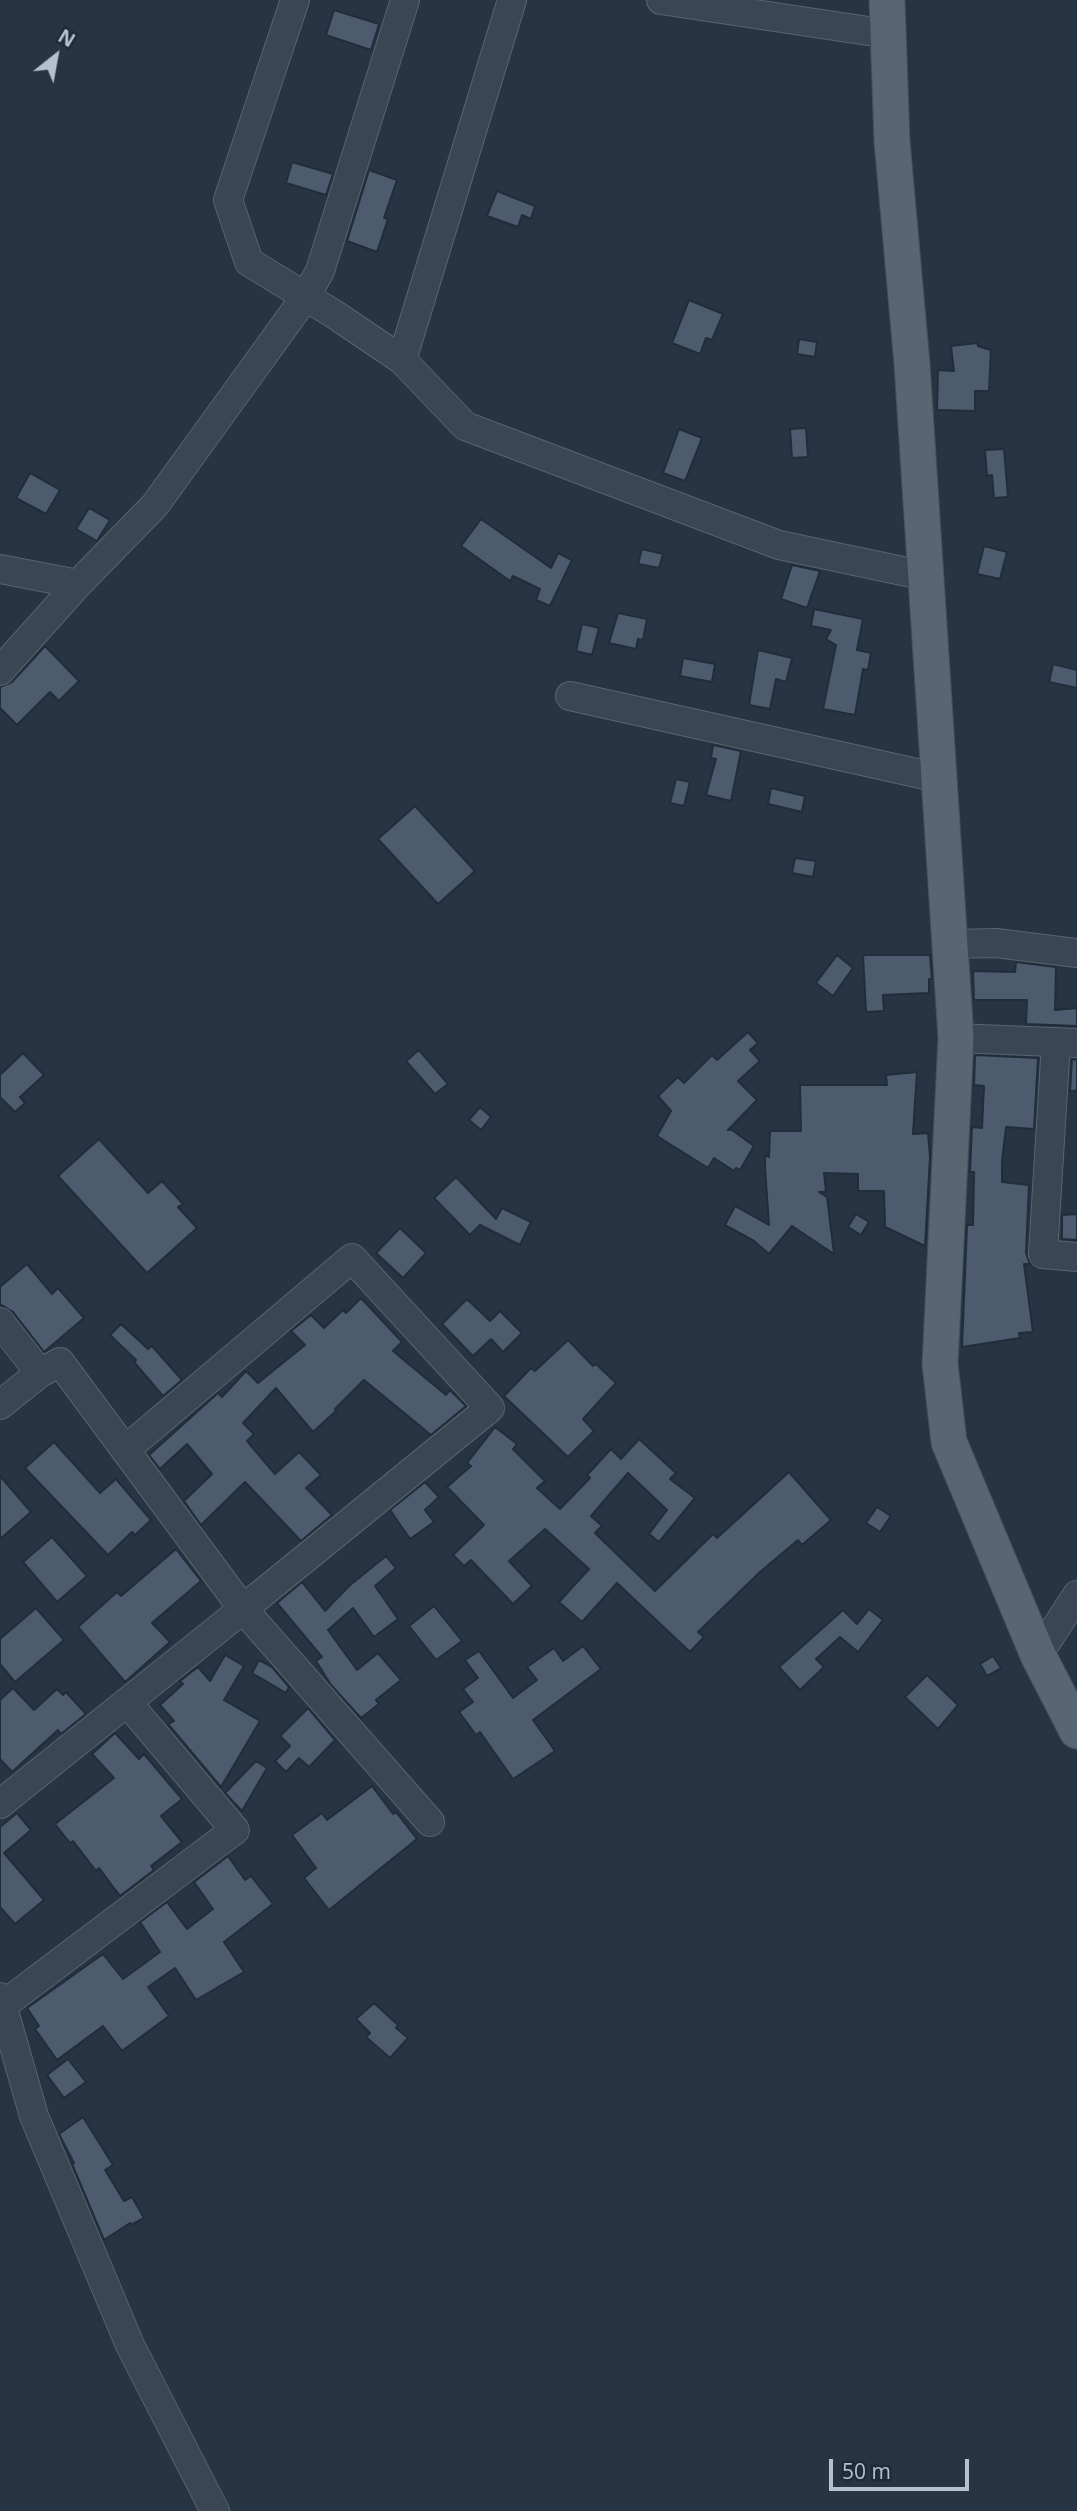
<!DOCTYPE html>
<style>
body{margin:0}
#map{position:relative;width:1077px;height:2511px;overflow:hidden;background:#263444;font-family:"Open Sans",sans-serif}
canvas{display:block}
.north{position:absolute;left:21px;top:21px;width:70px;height:70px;-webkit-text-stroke:5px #1f2b39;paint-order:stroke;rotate:31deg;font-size:19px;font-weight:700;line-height:28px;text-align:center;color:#b7c1cd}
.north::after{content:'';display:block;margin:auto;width:24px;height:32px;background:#b7c1cd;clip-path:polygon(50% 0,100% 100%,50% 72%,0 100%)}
.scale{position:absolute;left:829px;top:2459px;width:140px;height:32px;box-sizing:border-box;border:4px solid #b7c1cd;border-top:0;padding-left:9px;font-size:21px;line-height:24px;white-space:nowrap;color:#b7c1cd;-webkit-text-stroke:5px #1f2b39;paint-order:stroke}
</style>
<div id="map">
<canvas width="1077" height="2511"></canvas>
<div class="north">N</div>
<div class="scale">50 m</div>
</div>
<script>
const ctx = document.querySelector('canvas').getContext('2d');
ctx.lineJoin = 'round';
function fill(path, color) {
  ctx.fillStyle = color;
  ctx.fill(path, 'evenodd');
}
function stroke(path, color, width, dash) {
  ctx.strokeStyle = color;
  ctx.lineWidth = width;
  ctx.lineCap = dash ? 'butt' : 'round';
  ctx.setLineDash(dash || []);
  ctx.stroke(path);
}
const building = new Path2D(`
 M 334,10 L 379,24 L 371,50 L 326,35 Z
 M 292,162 L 333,174 L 326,195 L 286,183 Z
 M 369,170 L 397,180 L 384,218 L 388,219 L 377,252 L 347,241 Z
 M 497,191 L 535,206 L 531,219 L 522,215 L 518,227 L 487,216 Z
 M 689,300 L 723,314 L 712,340 L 706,338 L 700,354 L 672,343 Z
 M 799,339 L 817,342 L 815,357 L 797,354 Z
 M 977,343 L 978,346 L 991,350 L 989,391 L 975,391 L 975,411 L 937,410 L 938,370 L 954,371 L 951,346 Z
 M 806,428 L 808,457 L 792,458 L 790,429 Z
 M 679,429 L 702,438 L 685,481 L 663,473 Z
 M 1004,449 L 1008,497 L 994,498 L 992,475 L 987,476 L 985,450 Z
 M 30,473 L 60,490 L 46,514 L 16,498 Z
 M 89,508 L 110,520 L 97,541 L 76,529 Z
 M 481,519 L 551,568 L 558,553 L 572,560 L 550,606 L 536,600 L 540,589 L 513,576 L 510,581 L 461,546 Z
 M 984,546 L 1007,552 L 1000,579 L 977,574 Z
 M 642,549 L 663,554 L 659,568 L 638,564 Z
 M 792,565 L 820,571 L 807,608 L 781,599 Z
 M 814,609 L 863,619 L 857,650 L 871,653 L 868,670 L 863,669 L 855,715 L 823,709 L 836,645 L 826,639 L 831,630 L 811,626 Z
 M 618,613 L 647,619 L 643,640 L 638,639 L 636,649 L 609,643 Z
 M 582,624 L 599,628 L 592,655 L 576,651 Z
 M 45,646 L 79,681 L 59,701 L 50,692 L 17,725 L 0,708 L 0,687 L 12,682 Z
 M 758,650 L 792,658 L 786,682 L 776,679 L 770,709 L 749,705 Z
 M 683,658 L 715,664 L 712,682 L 680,676 Z
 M 1053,664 L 1077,670 L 1077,688 L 1049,682 Z
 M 713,745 L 741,751 L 731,801 L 706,795 L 716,759 L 711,758 Z
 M 676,779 L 690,782 L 684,806 L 670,803 Z
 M 771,788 L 805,796 L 802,812 L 768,804 Z
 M 415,806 L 475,871 L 438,904 L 378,839 Z
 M 795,858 L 816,861 L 813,877 L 792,873 Z
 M 837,955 L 853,968 L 833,996 L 816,983 Z
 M 863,955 L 930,955 L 932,979 L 929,979 L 929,993 L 883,995 L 884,1011 L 866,1012 Z
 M 1016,962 L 1056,967 L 1055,1010 L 1077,1008 L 1077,1026 L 1026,1024 L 1027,1000 L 974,1000 L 973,971 L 1015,972 Z
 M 748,1032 L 758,1043 L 750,1050 L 760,1061 L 738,1081 L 757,1100 L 728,1130 L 732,1130 L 754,1146 L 740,1170 L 736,1168 L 734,1171 L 714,1158 L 708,1168 L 657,1136 L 671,1111 L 658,1096 L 678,1077 L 684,1083 L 712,1055 L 717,1060 Z
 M 419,1050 L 448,1084 L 435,1094 L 406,1061 Z
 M 23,1053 L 44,1075 L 20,1097 L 25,1103 L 15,1112 L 0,1097 L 0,1075 Z
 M 975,1055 L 1038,1058 L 1034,1129 L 1006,1127 L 1002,1162 L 1002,1182 L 1029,1185 L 1026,1253 L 1030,1264 L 1024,1264 L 1033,1332 L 1019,1333 L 1020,1338 L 962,1347 L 967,1225 L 973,1225 L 974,1172 L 970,1172 L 972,1127 L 982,1128 L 984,1086 L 974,1085 Z
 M 1072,1059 L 1077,1060 L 1077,1090 L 1074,1091 L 1070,1091 Z
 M 917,1072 L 913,1134 L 928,1133 L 930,1157 L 925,1246 L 885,1227 L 884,1191 L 858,1191 L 858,1174 L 824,1173 L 826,1192 L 819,1192 L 827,1197 L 834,1254 L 792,1226 L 769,1254 L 754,1241 L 725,1225 L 735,1206 L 769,1225 L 765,1168 L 765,1155 L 769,1157 L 770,1131 L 801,1131 L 800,1085 L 887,1085 L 886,1075 Z
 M 480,1107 L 491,1117 L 481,1130 L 469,1120 Z
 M 99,1139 L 148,1193 L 162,1181 L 183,1204 L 178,1207 L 197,1228 L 147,1273 L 58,1176 Z
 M 456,1177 L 496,1219 L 502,1208 L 531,1222 L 520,1245 L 480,1225 L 470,1235 L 434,1198 Z
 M 856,1214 L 869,1222 L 861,1235 L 848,1227 Z
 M 1077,1214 L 1077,1240 L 1062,1239 L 1062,1215 Z
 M 400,1228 L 426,1253 L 403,1278 L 376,1253 Z
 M 27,1264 L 52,1294 L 58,1288 L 84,1318 L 44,1352 L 13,1312 L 0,1304 L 0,1287 Z
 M 361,1298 L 402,1342 L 393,1351 L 446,1395 L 450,1390 L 466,1406 L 431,1435 L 364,1380 L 335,1409 L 336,1411 L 313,1432 L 276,1388 L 243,1423 L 254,1434 L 247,1441 L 275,1474 L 299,1452 L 321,1475 L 306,1488 L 332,1515 L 301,1541 L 245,1482 L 201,1525 L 184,1501 L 212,1474 L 187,1444 L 160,1469 L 149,1455 L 218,1393 L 222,1397 L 246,1371 L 258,1383 L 305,1345 L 291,1331 L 311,1315 L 324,1328 L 343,1310 L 346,1313 Z
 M 467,1299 L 490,1321 L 500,1311 L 522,1333 L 503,1352 L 491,1339 L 473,1356 L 442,1324 Z
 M 121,1324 L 148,1349 L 152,1346 L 182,1380 L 163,1396 L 134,1362 L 136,1360 L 110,1335 Z
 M 568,1340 L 593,1366 L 596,1364 L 616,1383 L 583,1419 L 594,1431 L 568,1457 L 504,1396 L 531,1368 L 535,1371 Z
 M 495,1427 L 517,1444 L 513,1449 L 545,1481 L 537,1488 L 560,1509 L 590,1478 L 587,1475 L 611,1449 L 621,1459 L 639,1439 L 676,1473 L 670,1479 L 695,1498 L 659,1542 L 649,1534 L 667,1510 L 628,1473 L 591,1516 L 602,1526 L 595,1533 L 655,1591 L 713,1534 L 717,1538 L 789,1472 L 831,1520 L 802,1545 L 798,1540 L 760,1572 L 698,1632 L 704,1637 L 690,1652 L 617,1583 L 582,1622 L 559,1602 L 589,1569 L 545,1529 L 509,1561 L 532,1586 L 513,1604 L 471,1560 L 464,1566 L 453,1555 L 484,1525 L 447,1487 L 471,1466 L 467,1463 Z
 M 54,1442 L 100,1493 L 116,1479 L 151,1520 L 135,1535 L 132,1532 L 108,1555 L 25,1468 Z
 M 0,1476 L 31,1512 L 0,1539 Z
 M 425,1482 L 439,1497 L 425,1510 L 434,1522 L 410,1539 L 390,1510 Z
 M 877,1507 L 891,1516 L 880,1532 L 866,1523 Z
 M 52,1537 L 87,1576 L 57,1602 L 23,1562 Z
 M 176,1549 L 201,1581 L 152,1623 L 170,1642 L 125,1682 L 78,1627 L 117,1592 L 121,1596 Z
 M 386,1556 L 396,1568 L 375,1586 L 398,1619 L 374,1637 L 353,1608 L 328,1630 L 357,1670 L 378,1653 L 401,1680 L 376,1700 L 379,1704 L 361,1718 L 331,1685 L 316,1661 L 322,1657 L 277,1603 L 302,1582 L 325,1611 L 349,1586 Z
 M 434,1606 L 462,1641 L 436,1660 L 409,1626 Z
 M 36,1608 L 64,1640 L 15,1682 L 0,1664 L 0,1639 Z
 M 869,1609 L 883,1620 L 858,1652 L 840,1637 L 816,1659 L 824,1667 L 800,1690 L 779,1667 L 843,1610 L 857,1624 Z
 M 583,1646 L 601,1669 L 533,1720 L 555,1751 L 513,1779 L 480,1732 L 476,1735 L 459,1712 L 473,1702 L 463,1689 L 478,1678 L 465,1660 L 479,1651 L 513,1698 L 537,1680 L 527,1667 L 554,1648 L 563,1661 Z
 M 225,1655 L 244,1666 L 224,1700 L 260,1721 L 221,1787 L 168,1724 L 174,1721 L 160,1705 L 183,1684 L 180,1681 L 198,1667 L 210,1681 Z
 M 993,1656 L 1001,1668 L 987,1676 L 980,1664 Z
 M 259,1660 L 272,1667 L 289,1687 L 286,1693 L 252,1673 Z
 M 927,1675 L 958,1705 L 938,1729 L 905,1697 Z
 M 13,1688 L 34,1710 L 57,1689 L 63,1695 L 66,1692 L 86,1714 L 61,1734 L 58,1730 L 12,1772 L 0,1759 L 0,1700 Z
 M 308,1708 L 335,1740 L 309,1767 L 299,1758 L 286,1772 L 275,1761 L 290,1746 L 280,1736 Z
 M 115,1733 L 139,1759 L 144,1754 L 182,1799 L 161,1816 L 182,1842 L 151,1866 L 154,1870 L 120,1896 L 99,1868 L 96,1871 L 73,1841 L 70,1843 L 55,1824 L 114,1778 L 92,1754 Z
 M 256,1761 L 267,1768 L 242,1811 L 225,1793 Z
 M 372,1786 L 393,1814 L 396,1812 L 417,1839 L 329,1910 L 304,1878 L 316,1868 L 292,1835 L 322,1813 L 327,1820 Z
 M 17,1813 L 31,1830 L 4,1853 L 44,1900 L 15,1924 L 0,1907 L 0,1827 Z
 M 228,1856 L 245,1880 L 251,1876 L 273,1904 L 224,1942 L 244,1972 L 196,2000 L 175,1968 L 148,1987 L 169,2016 L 122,2051 L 103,2026 L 57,2060 L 35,2029 L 39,2026 L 27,2008 L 103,1954 L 123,1979 L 160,1952 L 140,1922 L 167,1902 L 187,1929 L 213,1909 L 194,1882 Z
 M 374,2003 L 398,2025 L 396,2028 L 408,2038 L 390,2058 L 366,2037 L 370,2033 L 356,2019 Z
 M 68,2059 L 86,2082 L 64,2098 L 47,2075 Z
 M 83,2117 L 113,2165 L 105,2170 L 124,2201 L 132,2197 L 144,2218 L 131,2225 L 130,2223 L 104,2240 L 72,2164 L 74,2163 L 59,2134 Z`);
const minor = new Path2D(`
 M 295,0 L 228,200 L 249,262 L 334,314 L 402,360 L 465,426 L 779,545 L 926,576
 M 661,0 L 888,34
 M 402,360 L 512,0
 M 0,569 L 78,584
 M 0,671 L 78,584 L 155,505 L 306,296 L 320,271 L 405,0
 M 570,696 L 939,778
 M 950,944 L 996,943 L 1077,953
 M 956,1038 L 1077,1043
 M 1056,1042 L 1043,1254 L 1077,1257
 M 0,1322 L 40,1373 L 60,1362 L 243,1609 L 0,1804
 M 0,1405 L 40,1373
 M 125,1450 L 352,1258 L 490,1408 L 243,1609 L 430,1822
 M 1038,1655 L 1077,1595
 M 0,1997 L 34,2116 L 130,2345 L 215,2511
 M 2,2006 L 235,1830 L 127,1702`);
const major = new Path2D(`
 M 887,0 L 892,141 L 912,364 L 956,1038 L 940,1364 L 949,1442 L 1038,1655 L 1077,1731`);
fill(building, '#4c5b6d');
stroke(building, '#212d3a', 2);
stroke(minor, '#586470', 30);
stroke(major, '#444f5c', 37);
stroke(minor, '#3a4653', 28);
stroke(major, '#586573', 35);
</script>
